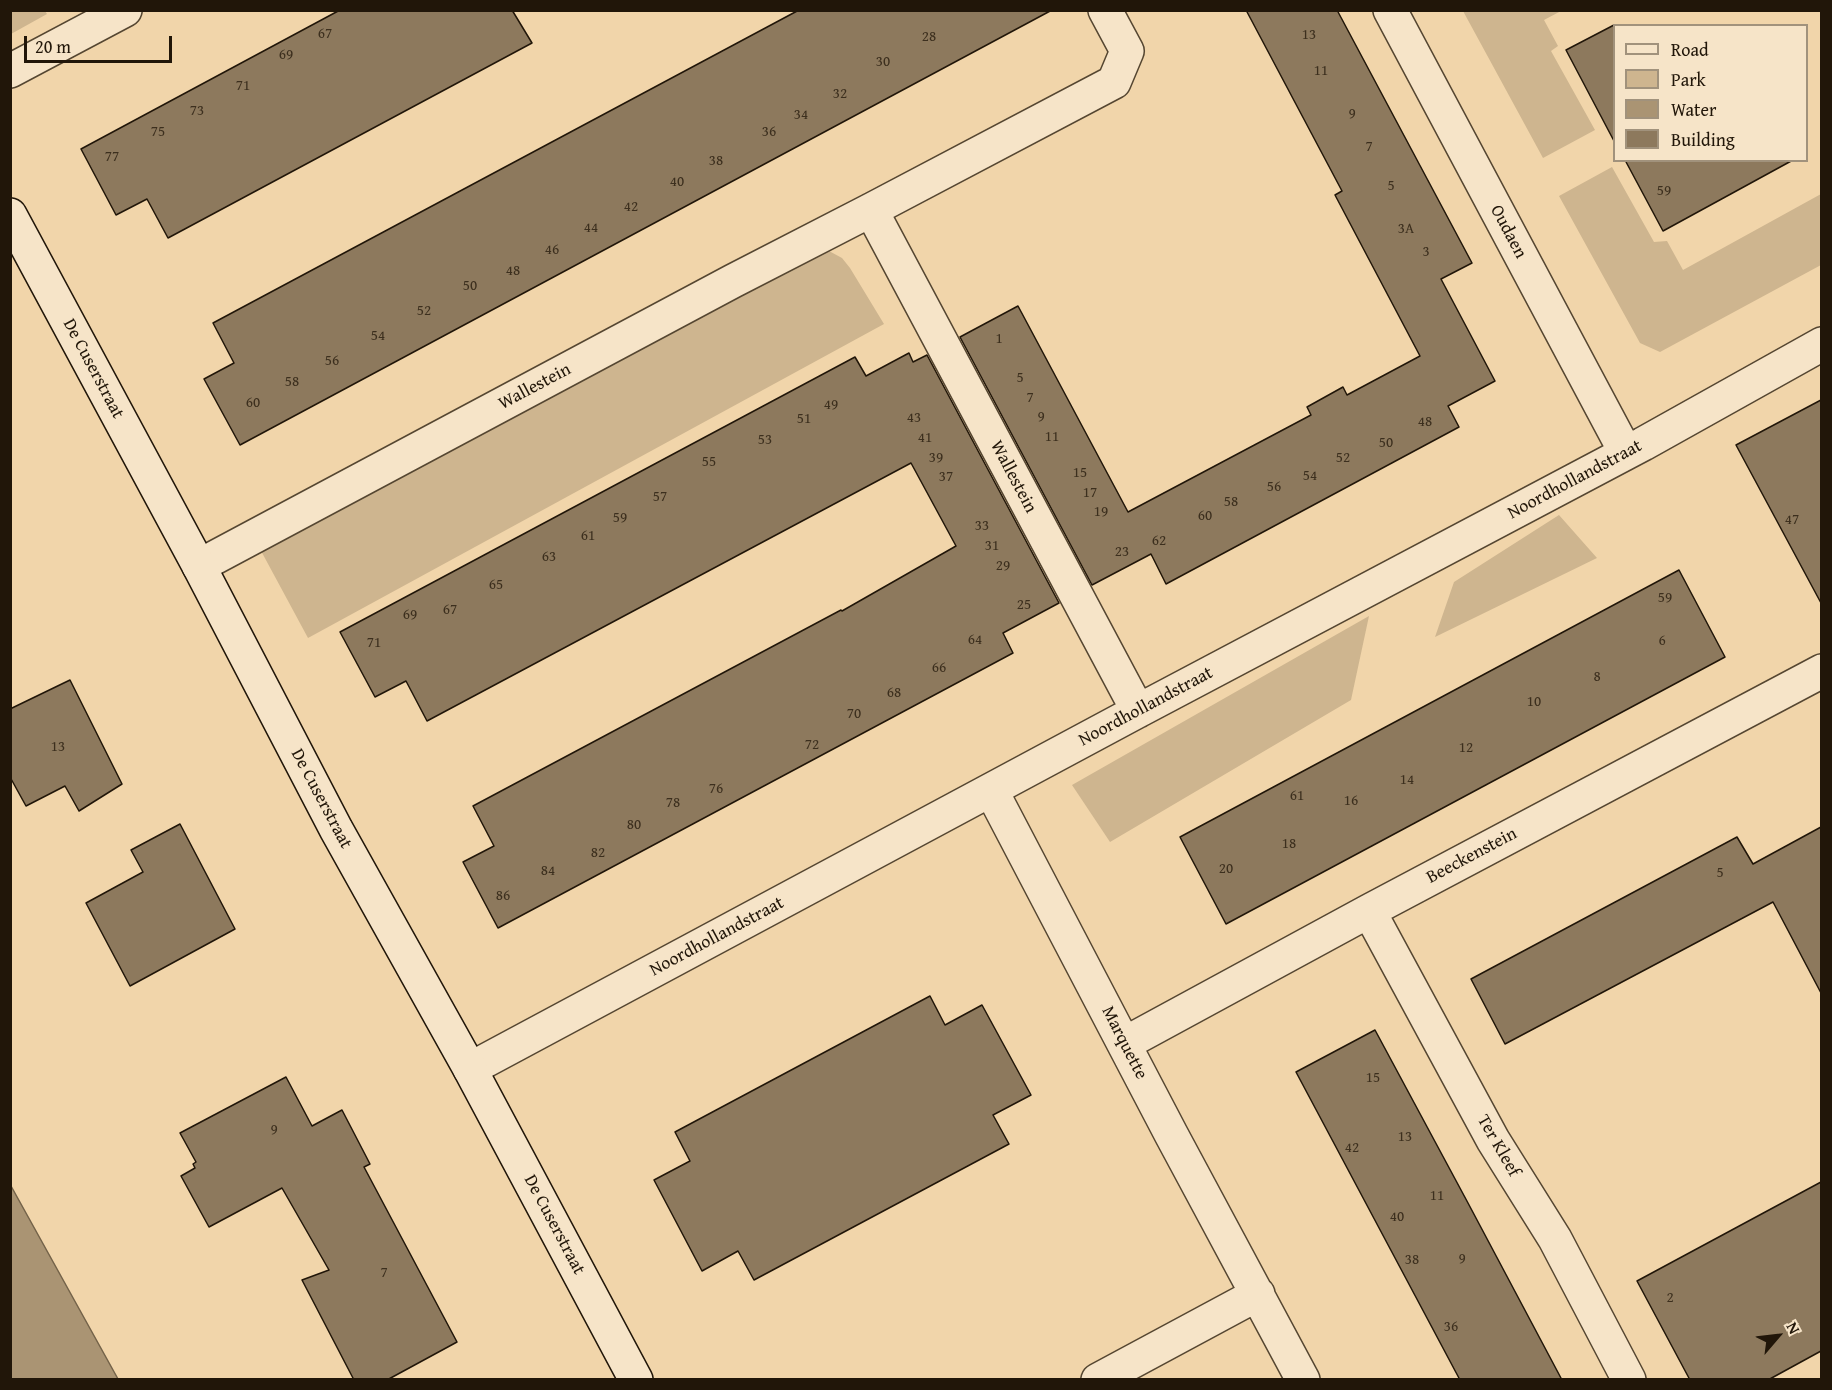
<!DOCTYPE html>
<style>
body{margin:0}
#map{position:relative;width:1832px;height:1390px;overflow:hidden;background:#f1d5aa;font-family:"Gentium Book Plus",serif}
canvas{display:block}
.frame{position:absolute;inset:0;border:12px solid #211609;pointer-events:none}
.legend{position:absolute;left:1613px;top:24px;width:195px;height:138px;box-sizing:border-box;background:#f6e4c8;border:2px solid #a1927c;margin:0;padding:8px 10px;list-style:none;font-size:18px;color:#211609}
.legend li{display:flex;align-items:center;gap:12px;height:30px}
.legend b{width:30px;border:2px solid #a1927c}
.north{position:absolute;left:1748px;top:1306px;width:60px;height:60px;-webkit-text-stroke:4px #f6e4c8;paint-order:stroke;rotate:62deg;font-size:16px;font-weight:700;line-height:24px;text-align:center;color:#211609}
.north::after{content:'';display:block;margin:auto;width:21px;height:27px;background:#211609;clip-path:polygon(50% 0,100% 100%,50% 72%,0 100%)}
.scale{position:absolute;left:24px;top:36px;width:148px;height:27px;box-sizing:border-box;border:3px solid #211609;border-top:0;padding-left:8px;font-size:18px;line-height:21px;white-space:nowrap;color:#211609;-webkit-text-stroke:4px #f6e4c8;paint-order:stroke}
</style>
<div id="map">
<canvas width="1832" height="1390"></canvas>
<div class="frame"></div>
<ul class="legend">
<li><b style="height:8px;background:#f6e4c8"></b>Road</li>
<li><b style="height:16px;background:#ceb58f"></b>Park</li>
<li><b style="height:16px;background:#aa9473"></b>Water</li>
<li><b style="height:16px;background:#8d795d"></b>Building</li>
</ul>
<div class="north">N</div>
<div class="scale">20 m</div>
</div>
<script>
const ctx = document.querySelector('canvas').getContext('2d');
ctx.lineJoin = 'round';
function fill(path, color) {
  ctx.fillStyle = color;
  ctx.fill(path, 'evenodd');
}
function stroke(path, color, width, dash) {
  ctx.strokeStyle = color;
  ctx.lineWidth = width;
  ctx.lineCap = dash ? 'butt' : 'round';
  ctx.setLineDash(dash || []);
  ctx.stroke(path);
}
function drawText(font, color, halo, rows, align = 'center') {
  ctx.font = font + ' "Gentium Book Plus",serif';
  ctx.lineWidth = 5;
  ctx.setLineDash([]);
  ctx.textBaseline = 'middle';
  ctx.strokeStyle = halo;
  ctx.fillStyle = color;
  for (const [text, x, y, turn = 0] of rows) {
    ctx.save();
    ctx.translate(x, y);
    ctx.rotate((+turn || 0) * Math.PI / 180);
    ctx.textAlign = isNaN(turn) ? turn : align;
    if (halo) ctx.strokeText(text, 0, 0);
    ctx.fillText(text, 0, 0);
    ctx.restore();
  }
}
const green = new Path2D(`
 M 11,10 L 45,11 L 47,14 L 11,34 Z
 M 1463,11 L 1561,11 L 1544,20 L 1558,46 L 1551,51 L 1595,130 L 1543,158 Z
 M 1612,167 L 1654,242 L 1667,241 L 1683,270 L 1821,194 L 1821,265 L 1660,352 L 1640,343 L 1559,196 Z
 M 816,244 L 842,258 L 850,268 L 884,324 L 308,638 L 260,549 Z
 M 1559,515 L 1597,558 L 1435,637 L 1454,582 Z
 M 1369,616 L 1351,700 L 1110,842 L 1072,785 Z`);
const water = new Path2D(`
 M 11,1186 L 118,1379 L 11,1379 Z`);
const building = new Path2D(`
 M 340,10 L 512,10 L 532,43 L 168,238 L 147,199 L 116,215 L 81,149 Z
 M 799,10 L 1052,10 L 240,445 L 204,379 L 234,363 L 213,323 Z
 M 1246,10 L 1337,10 L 1472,263 L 1441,279 L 1495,381 L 1448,406 L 1459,427 L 1166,584 L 1151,554 L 1092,585 L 960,337 L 1018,306 L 1128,512 L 1311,415 L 1307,407 L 1343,387 L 1347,395 L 1420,356 L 1335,195 L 1342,191 Z
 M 1614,25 L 1614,141 L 1566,50 Z
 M 1625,160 L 1793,160 L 1663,231 Z
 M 909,353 L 913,362 L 927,355 L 1059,603 L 1003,633 L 1013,653 L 498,928 L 463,862 L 494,846 L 473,806 L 841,610 L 842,611 L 956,546 L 911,463 L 427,721 L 406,681 L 375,697 L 340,632 L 855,357 L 866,376 Z
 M 1821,400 L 1821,603 L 1736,445 Z
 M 1679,570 L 1725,657 L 1226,924 L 1180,837 Z
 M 70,680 L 122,784 L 79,811 L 65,786 L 26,806 L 10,777 L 10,709 Z
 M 180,824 L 235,929 L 130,986 L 86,903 L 143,872 L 131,850 Z
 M 1821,827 L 1821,993 L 1773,902 L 1505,1044 L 1471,979 L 1737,837 L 1753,864 Z
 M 930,996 L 945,1025 L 982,1005 L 1031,1095 L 993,1115 L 1009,1144 L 754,1280 L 738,1251 L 702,1271 L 654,1180 L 690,1161 L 675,1132 Z
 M 1375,1030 L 1468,1203 L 1562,1380 L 1460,1380 L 1296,1072 Z
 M 286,1077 L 312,1126 L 342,1110 L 370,1164 L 364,1167 L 457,1342 L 387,1380 L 354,1380 L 302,1280 L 329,1270 L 282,1188 L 209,1227 L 181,1176 L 195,1168 L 193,1164 L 196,1162 L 180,1133 Z
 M 1821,1182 L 1821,1351 L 1768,1380 L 1690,1380 L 1637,1281 Z`);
const street = new Path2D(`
 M 1390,10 L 1626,453
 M 10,71 L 125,10
 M 871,210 L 1138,711
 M 199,566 L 733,281 L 871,210 L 1114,82 L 1127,51 L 1105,10
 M 991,790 L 1171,1134 L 1303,1380
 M 1369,911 L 1493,1140 L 1555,1239 L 1629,1380
 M 1124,1044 L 1369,911 L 1822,671
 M 470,1069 L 1138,711 L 1643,444 L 1822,344
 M 1098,1380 L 1258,1294`);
const secondary = new Path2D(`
 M 10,215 L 199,566 L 336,829 L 470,1069 L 636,1380`);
const numberNames = [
 ["67",325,34],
 ["13",1309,35],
 ["28",929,37],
 ["69",286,55],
 ["30",883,62],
 ["11",1321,71],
 ["71",243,86],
 ["32",840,94],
 ["73",197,111],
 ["9",1352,114],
 ["34",801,115],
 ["75",158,132],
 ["36",769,132],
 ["7",1369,147],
 ["77",112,157],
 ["38",716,161],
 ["40",677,182],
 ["5",1391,186],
 ["59",1664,191],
 ["42",631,207],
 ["44",591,228],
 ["3A",1406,229],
 ["46",552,250],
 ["3",1426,252],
 ["48",513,271],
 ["50",470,286],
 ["52",424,311],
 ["54",378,336],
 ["1",999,339],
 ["56",332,361],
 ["5",1020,378],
 ["58",292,382],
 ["7",1030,398],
 ["60",253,403],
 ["49",831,405],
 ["9",1041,417],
 ["43",914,418],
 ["51",804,419],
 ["48",1425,422],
 ["11",1052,437],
 ["41",925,438],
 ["53",765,440],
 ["50",1386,443],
 ["39",936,458],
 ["52",1343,458],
 ["55",709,462],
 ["15",1080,473],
 ["54",1310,476],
 ["37",946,477],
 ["56",1274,487],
 ["17",1090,493],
 ["57",660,497],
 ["58",1231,502],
 ["19",1101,512],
 ["60",1205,516],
 ["59",620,518],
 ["47",1792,520],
 ["33",982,526],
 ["61",588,536],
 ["62",1159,541],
 ["31",992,546],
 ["23",1122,552],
 ["63",549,557],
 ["29",1003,566],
 ["65",496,585],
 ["59",1665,598],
 ["25",1024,605],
 ["67",450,610],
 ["69",410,615],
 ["64",975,640],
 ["6",1662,641],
 ["71",374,643],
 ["66",939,668],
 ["8",1597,677],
 ["68",894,693],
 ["10",1534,702],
 ["70",854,714],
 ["72",812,745],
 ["13",58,747],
 ["12",1466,748],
 ["14",1407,780],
 ["76",716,789],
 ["61",1297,796],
 ["16",1351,801],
 ["78",673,803],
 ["80",634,825],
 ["18",1289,844],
 ["82",598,853],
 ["20",1226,869],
 ["84",548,871],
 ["5",1720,873],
 ["86",503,896],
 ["15",1373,1078],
 ["9",274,1130],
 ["13",1405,1137],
 ["42",1352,1148],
 ["11",1437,1196],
 ["40",1397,1217],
 ["9",1462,1259],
 ["38",1412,1260],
 ["7",384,1273],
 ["2",1670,1298],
 ["36",1451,1327]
];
const streetNames = [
 ["Oudaen",1508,232,62],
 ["De Cuserstraat",93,369,62],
 ["Wallestein",535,387,-28],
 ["Wallestein",1013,477,62],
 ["Noordhollandstraat",1575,480,-28],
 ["Noordhollandstraat",1146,707,-28],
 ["De Cuserstraat",321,799,62],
 ["Beeckenstein",1472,856,-28],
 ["Noordhollandstraat",717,937,-28],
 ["Marquette",1124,1043,63],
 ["Ter Kleef",1498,1146,60],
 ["De Cuserstraat",554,1225,62]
];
fill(green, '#ceb58f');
fill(water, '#aa9473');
stroke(water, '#736249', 1.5);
fill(building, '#8d795d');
stroke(building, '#211609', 1.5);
stroke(street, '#554631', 36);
stroke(secondary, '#211609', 36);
stroke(street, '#f6e4c8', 33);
stroke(secondary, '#f6e4c8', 33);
drawText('15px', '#3c2f1e', null, numberNames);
drawText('18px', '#211609', '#f6e4c8', streetNames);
</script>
